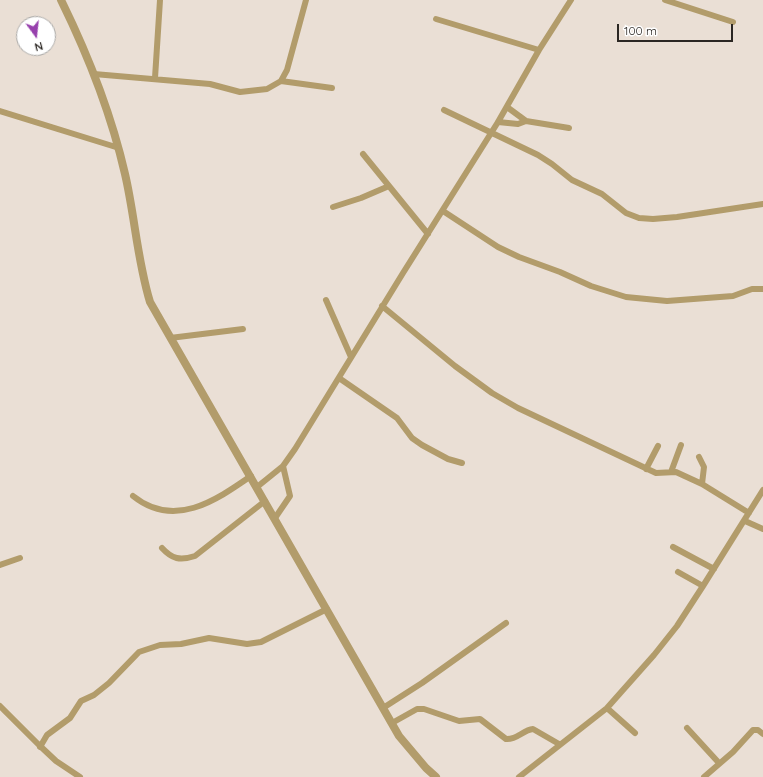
<!DOCTYPE html>
<style>
body{margin:0}
#map{position:relative;width:763px;height:777px;overflow:hidden;background:#eadfd5;font-family:Quicksand,sans-serif}
canvas{display:block}
.north{position:absolute;left:16px;top:16px;width:40px;height:40px;box-sizing:border-box;background:#fff;border:1px solid #aaa9a7;border-radius:50%;rotate:165deg;font-size:11px;font-weight:700;line-height:16px;text-align:center;color:#2b2723}
.north::after{content:'';display:block;margin:auto;width:14px;height:18px;background:#9740ad;clip-path:polygon(50% 0,100% 100%,50% 72%,0 100%)}
.scale{position:absolute;left:617px;top:24px;width:116px;height:18px;box-sizing:border-box;border:2px solid #2b2723;border-top:0;padding-left:5px;font-size:12px;line-height:14px;white-space:nowrap;color:#2b2723;-webkit-text-stroke:3px #fff;paint-order:stroke}
</style>
<div id="map">
<canvas width="763" height="777"></canvas>
<div class="north">N</div>
<div class="scale">100 m</div>
</div>
<script>
const ctx = document.querySelector('canvas').getContext('2d');
ctx.lineJoin = 'round';
function stroke(path, color, width, dash) {
  ctx.strokeStyle = color;
  ctx.lineWidth = width;
  ctx.lineCap = dash ? 'butt' : 'round';
  ctx.setLineDash(dash || []);
  ctx.stroke(path);
}
const minor = new Path2D(`
 M 665,0 L 733,22
 M 436,19 L 539,50
 M 94,74 L 210,84 L 240,92 L 267,89 L 281,81 L 287,70 L 306,0
 M 155,78 L 160,0
 M 281,81 L 332,88
 M 507,107 L 526,121
 M 444,110 L 538,155 L 552,164 L 572,180 L 602,194 L 626,213 L 639,218 L 653,219 L 677,217 L 763,204
 M 0,111 L 119,148
 M 498,122 L 518,124 L 526,121 L 569,128
 M 363,154 L 428,234
 M 333,207 L 361,198 L 389,186
 M 443,211 L 498,247 L 519,257 L 560,272 L 591,286 L 626,297 L 667,301 L 733,296 L 752,289 L 763,289
 M 326,300 L 351,357
 M 382,306 L 455,366 L 492,393 L 518,408 L 656,473 L 676,472 L 702,484 L 749,513
 M 170,338 L 243,329
 M 339,378 L 397,418 L 412,438 L 422,445 L 448,459 L 462,463
 M 699,457 L 704,467 L 702,484
 M 646,469 L 658,446
 M 671,472 L 681,445
 M 257,487 L 283,466 L 295,449 L 403,273 L 498,122 L 539,50 L 571,0
 M 133,496 C 174,529 215,501 251,476
 M 275,518 L 290,496 L 283,466
 M 745,521 L 763,529
 M 673,547 L 714,569
 M 162,548 C 172,559 180,561 195,556 L 265,501
 M 0,565 L 20,558
 M 678,572 L 703,586
 M 0,706 L 39,745 L 56,761 L 80,777
 M 383,708 L 422,683 L 506,623
 M 607,708 L 635,733
 M 392,723 L 417,709 L 424,709 L 459,721 L 480,719 L 506,739 C 517,740 523,730 533,729 L 559,744
 M 687,728 L 719,763
 M 40,747 L 47,735 L 70,718 L 81,701 L 94,695 L 109,683 L 139,652 L 160,645 L 181,644 L 209,638 L 247,644 L 261,642 L 327,609
 M 519,777 L 607,708 L 654,655 L 677,626 L 703,586 L 763,490
 M 704,777 L 733,752 L 753,730 L 758,730 L 763,734`);
const tertiary = new Path2D(`
 M 61,0 C 88,55 111,113 125,174 C 135,217 137,259 150,302 L 399,736 L 426,768 L 436,777`);
stroke(minor, '#b29c6b', 6);
stroke(tertiary, '#b29c6b', 8);
</script>
